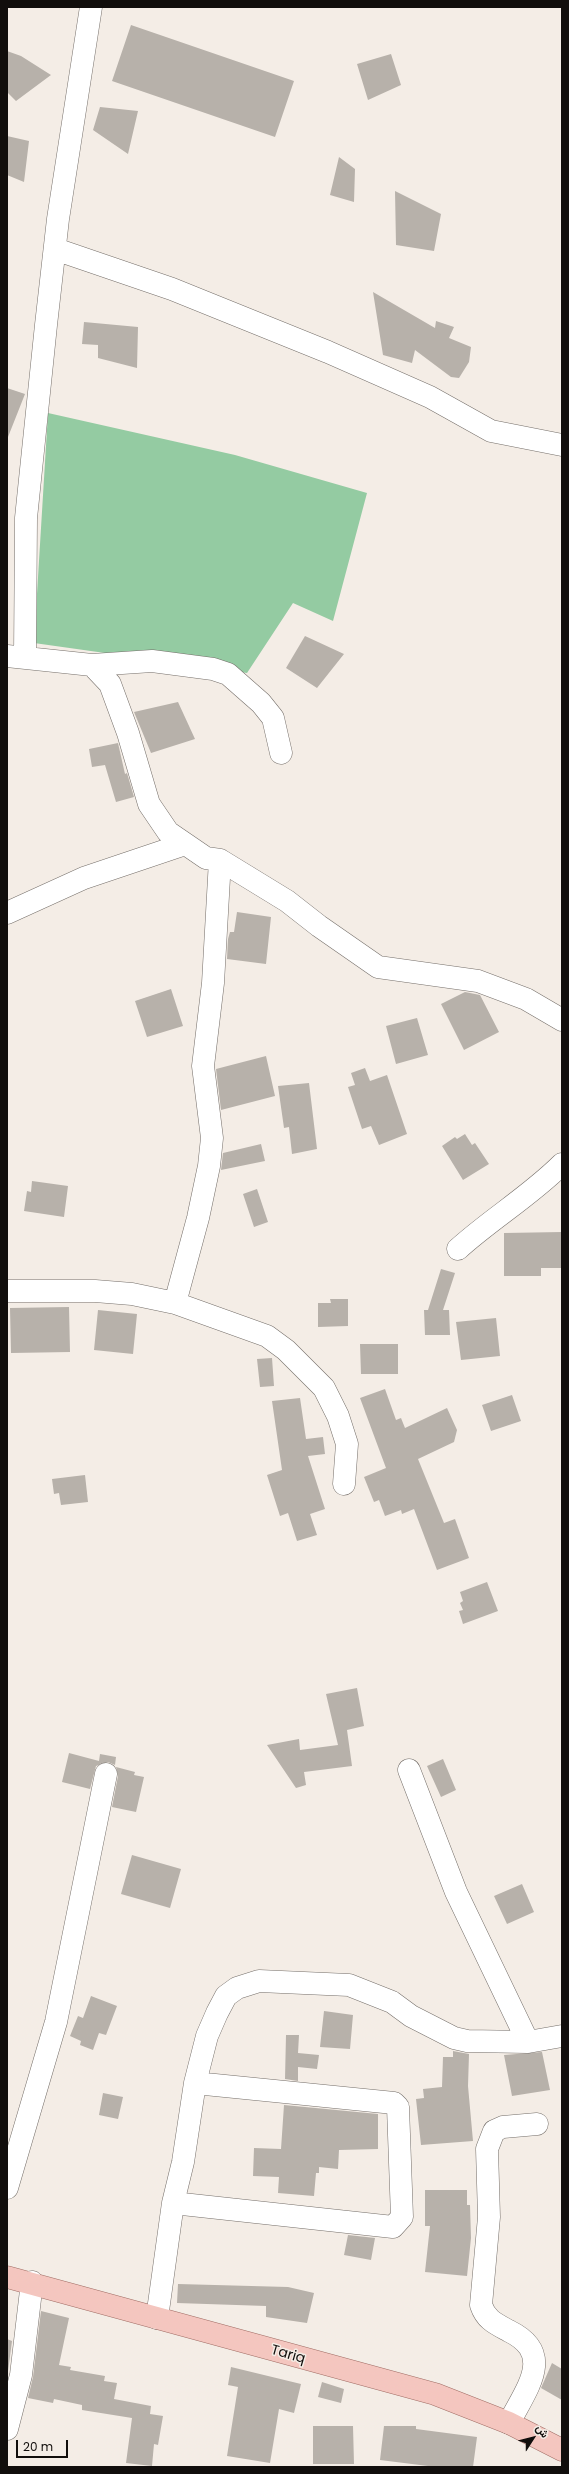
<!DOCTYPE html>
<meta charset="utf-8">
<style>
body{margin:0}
#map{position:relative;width:569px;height:2474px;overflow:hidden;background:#f4ede6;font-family:Poppins,Vazirmatn,sans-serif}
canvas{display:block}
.frame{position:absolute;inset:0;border:8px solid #110e0c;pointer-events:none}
.north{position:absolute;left:513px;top:2418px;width:40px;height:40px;-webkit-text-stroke:3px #f4ede6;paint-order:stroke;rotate:54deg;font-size:11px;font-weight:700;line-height:16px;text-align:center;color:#110e0c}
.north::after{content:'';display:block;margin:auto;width:14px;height:18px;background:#110e0c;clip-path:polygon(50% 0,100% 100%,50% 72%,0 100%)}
.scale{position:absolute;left:16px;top:2440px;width:52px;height:18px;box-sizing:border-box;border:2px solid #110e0c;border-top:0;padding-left:5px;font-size:12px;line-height:14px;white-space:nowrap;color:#110e0c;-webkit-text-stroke:3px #f4ede6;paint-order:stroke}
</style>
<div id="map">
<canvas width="569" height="2474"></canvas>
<div class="frame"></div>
<div class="north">ش</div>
<div class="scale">20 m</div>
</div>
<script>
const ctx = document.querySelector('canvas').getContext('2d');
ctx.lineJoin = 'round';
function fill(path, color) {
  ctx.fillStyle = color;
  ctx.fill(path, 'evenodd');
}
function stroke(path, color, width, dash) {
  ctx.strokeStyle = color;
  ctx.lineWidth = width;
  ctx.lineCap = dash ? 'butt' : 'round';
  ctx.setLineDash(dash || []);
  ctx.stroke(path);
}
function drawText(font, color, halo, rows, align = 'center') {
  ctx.font = font + ' Poppins,sans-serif';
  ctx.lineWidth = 3;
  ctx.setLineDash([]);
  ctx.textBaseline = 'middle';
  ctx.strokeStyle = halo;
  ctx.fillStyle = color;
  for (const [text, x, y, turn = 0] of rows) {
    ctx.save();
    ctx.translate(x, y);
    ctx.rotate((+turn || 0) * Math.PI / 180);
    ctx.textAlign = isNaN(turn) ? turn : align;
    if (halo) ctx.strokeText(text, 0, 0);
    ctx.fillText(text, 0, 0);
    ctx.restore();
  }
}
const green = new Path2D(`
 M 48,413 L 235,455 L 367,493 L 333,621 L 293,603 L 247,673 L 34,643 Z`);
const building = new Path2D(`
 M 131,25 L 294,81 L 275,137 L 112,81 Z
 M 7,51 L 21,56 L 51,75 L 16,101 L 7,92 Z
 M 391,54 L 401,85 L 368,100 L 357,64 Z
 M 100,107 L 138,111 L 128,154 L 93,130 Z
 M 7,136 L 29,141 L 24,182 L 7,175 Z
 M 339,157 L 355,169 L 354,202 L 330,195 Z
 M 395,191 L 441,214 L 434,251 L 396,245 Z
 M 373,292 L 435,328 L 436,321 L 454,327 L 449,338 L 471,347 L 469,362 L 459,378 L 451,377 L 415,350 L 412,363 L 383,355 Z
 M 84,322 L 138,327 L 137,368 L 98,358 L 98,345 L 82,344 Z
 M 7,388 L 25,394 L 8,437 L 7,437 Z
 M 305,636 L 344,654 L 317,688 L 286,668 Z
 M 178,702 L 195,739 L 151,753 L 134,712 Z
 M 118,743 L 125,774 L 127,773 L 134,797 L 116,802 L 105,765 L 92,767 L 89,749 Z
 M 237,912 L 271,917 L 266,964 L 227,959 L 228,939 L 230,932 L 234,932 Z
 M 171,989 L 183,1026 L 147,1037 L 135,1001 Z
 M 465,992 L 480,995 L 499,1032 L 464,1050 L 441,1004 Z
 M 417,1018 L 428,1055 L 396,1064 L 386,1026 Z
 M 266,1056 L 275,1096 L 221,1110 L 216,1069 Z
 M 365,1068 L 370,1081 L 387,1075 L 407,1134 L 379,1145 L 371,1126 L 362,1129 L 348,1087 L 355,1085 L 351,1073 Z
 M 309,1083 L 317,1149 L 292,1154 L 289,1127 L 284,1128 L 278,1086 Z
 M 465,1134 L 472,1145 L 475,1143 L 489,1164 L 463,1180 L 442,1146 L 455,1137 L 457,1139 Z
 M 261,1144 L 265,1161 L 221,1170 L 223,1153 Z
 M 32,1181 L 68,1186 L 64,1217 L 24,1211 L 27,1191 L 31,1192 Z
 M 257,1189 L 268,1222 L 254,1227 L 243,1194 Z
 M 562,1232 L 562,1268 L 541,1268 L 541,1276 L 504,1276 L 504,1233 Z
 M 441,1269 L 455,1273 L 443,1310 L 449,1310 L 450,1335 L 425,1335 L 424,1310 L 428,1310 Z
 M 330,1299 L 348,1299 L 348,1326 L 318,1327 L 318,1303 L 331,1303 Z
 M 69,1307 L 70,1352 L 11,1353 L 10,1308 Z
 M 98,1310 L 137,1314 L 133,1354 L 94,1350 Z
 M 496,1318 L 500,1356 L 461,1360 L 456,1322 Z
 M 360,1344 L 398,1344 L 398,1374 L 361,1374 Z
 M 272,1358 L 274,1386 L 260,1387 L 257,1359 Z
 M 385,1389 L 396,1420 L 401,1418 L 405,1428 L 447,1408 L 457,1430 L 454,1442 L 418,1459 L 444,1523 L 455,1519 L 469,1558 L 437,1570 L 414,1509 L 402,1514 L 401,1510 L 385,1516 L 379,1500 L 374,1502 L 364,1477 L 386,1468 L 360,1398 Z
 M 512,1395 L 521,1421 L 491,1431 L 482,1405 Z
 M 300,1398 L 306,1439 L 323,1437 L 325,1454 L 308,1456 L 325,1509 L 310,1514 L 317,1535 L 297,1541 L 288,1513 L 280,1516 L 267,1475 L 282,1470 L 272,1401 Z
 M 85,1475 L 88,1502 L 61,1505 L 59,1493 L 54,1494 L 52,1479 Z
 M 487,1582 L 498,1611 L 463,1624 L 459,1611 L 463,1610 L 460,1603 L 463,1601 L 460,1592 Z
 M 357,1688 L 364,1726 L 347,1730 L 352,1766 L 304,1772 L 306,1785 L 296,1788 L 267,1745 L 299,1739 L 300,1750 L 338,1745 L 326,1694 Z
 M 69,1753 L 99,1761 L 100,1754 L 116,1757 L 115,1765 L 108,1762 L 96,1766 L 90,1789 L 62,1782 Z
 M 443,1759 L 456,1790 L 441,1797 L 427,1766 Z
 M 116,1767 L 135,1772 L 134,1775 L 144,1777 L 136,1812 L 112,1807 L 118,1776 Z
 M 132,1855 L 181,1869 L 170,1908 L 121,1894 Z
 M 522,1884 L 534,1912 L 507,1924 L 494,1896 Z
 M 91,1996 L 117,2006 L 106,2035 L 99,2033 L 93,2050 L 80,2045 L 81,2041 L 70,2036 L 78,2016 L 83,2018 Z
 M 324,2011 L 353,2015 L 350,2049 L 320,2047 Z
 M 286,2035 L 299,2035 L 298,2053 L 319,2055 L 317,2069 L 298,2067 L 298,2081 L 285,2079 Z
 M 453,2051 L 469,2054 L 468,2086 L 473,2141 L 421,2145 L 416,2099 L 424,2098 L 423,2089 L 442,2087 L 443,2057 L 453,2057 Z
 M 542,2052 L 550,2090 L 512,2096 L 504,2055 Z
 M 103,2093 L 123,2097 L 118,2119 L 99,2115 Z
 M 284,2105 L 378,2114 L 378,2149 L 339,2150 L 338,2169 L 319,2167 L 319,2173 L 316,2173 L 314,2196 L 278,2193 L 279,2177 L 253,2176 L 254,2148 L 281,2149 Z
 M 425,2190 L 467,2190 L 467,2205 L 470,2205 L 471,2238 L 467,2276 L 425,2272 L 430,2226 L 425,2226 Z
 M 348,2235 L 375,2238 L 371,2260 L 344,2255 Z
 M 178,2284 L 288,2287 L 314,2293 L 307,2323 L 266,2317 L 266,2306 L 177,2303 Z
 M 41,2311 L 69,2318 L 59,2365 L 71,2367 L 70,2370 L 105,2376 L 104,2381 L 117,2383 L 114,2399 L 151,2406 L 150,2414 L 163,2416 L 158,2445 L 154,2444 L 152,2466 L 126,2463 L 132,2418 L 82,2410 L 82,2405 L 54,2399 L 53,2403 L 28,2398 L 33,2377 Z
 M 7,2339 L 12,2341 L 7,2379 Z
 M 552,2363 L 562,2369 L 562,2400 L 541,2388 Z
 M 231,2367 L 301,2384 L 294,2413 L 279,2409 L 270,2463 L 227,2456 L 238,2387 L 228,2385 Z
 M 322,2382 L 344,2389 L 341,2403 L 318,2397 Z
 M 313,2426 L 353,2426 L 354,2464 L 313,2464 Z
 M 384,2426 L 416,2426 L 416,2429 L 477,2437 L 473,2467 L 436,2467 L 380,2460 Z`);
const minor = new Path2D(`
 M 55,249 L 172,289 L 328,352 L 430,397 L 491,431 L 562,445
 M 7,656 L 92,665 L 152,661 L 213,669 L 228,674 L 261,703 L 273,718 L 281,753
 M 25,657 L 26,518 L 46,325 L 58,219 L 91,7
 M 92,665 L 110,684 L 128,733 L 149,804 L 168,832 L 206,858 L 220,860 L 287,901 L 319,926 L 378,967 L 478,981 L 526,999 L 562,1020
 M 7,913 L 84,878 L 185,844
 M 458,1249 C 491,1219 530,1196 562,1164
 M 7,1291 L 95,1291 L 132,1294 L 175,1303 L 267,1336 L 286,1350 L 324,1388 L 338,1416 L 347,1444 L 344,1484
 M 175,1303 L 198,1218 L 209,1166 L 212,1138 L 203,1066 L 213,983 L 220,860
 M 409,1770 L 456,1892 L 528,2042
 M 7,2188 L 56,2022 L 106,1774
 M 173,2203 L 393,2227 L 402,2217 L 398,2107 L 394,2103 L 195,2083
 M 157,2318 L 173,2203 L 183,2162 L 195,2083 L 207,2036 L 217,2013 L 226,1996 L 237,1988 L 259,1981 L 349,1985 L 392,2002 L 411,2016 L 454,2038 L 467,2041 L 528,2042 L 562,2036
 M 509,2423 C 526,2389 556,2354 509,2331 C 496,2324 486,2320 481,2305 L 489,2217 L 487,2149 L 494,2131 L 503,2127 L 537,2124
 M 7,2429 L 21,2375 L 32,2282`);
const major = new Path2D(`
 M 7,2277 L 435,2394 L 509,2423 L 562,2450`);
const streetNames = [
 ["Tariq",288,2355,16]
];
fill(green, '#94cba2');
fill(building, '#b7b1aa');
stroke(minor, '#756f6a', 23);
stroke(major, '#a06d65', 23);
stroke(minor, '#fff', 22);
stroke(major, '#f4c6bf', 22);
drawText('14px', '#110e0c', '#f4ede6', streetNames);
</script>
